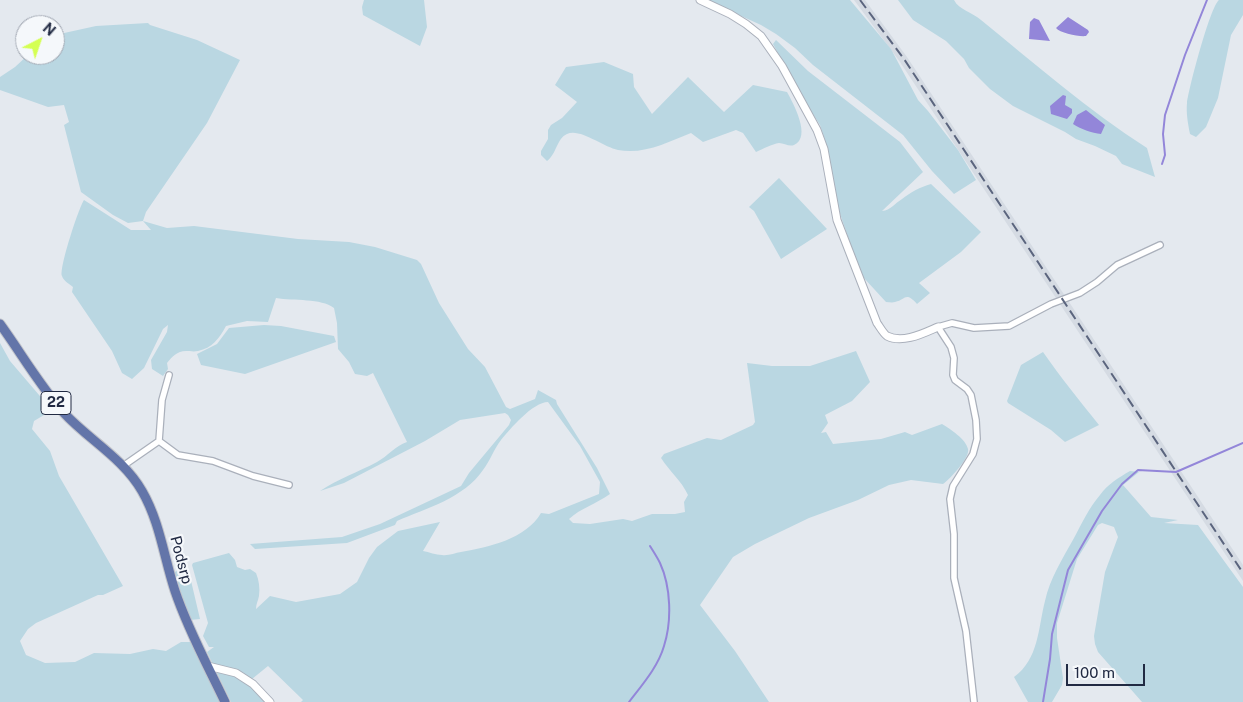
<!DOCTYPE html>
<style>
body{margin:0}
#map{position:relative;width:1243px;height:702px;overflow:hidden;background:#e4e9ef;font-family:"Public Sans",sans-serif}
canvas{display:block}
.north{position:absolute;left:15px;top:15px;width:50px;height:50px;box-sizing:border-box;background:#f5f8fb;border:1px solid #a0a6b1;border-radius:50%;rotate:41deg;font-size:14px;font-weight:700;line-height:20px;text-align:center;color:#212a43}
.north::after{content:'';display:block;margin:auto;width:18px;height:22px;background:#d4ff52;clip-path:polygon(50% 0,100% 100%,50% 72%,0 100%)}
.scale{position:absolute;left:1066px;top:664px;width:79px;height:22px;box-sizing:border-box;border:2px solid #212a43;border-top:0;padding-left:6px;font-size:15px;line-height:18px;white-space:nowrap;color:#212a43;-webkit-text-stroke:4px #f5f8fb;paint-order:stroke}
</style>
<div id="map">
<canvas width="1243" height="702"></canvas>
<div class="north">N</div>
<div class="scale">100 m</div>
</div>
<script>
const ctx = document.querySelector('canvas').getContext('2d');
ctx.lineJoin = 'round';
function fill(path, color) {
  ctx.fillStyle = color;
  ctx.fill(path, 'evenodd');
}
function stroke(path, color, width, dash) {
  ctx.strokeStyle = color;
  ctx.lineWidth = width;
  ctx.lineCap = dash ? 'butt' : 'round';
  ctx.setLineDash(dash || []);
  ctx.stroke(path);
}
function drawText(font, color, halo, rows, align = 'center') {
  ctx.font = font + ' "Public Sans",sans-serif';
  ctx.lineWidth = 4.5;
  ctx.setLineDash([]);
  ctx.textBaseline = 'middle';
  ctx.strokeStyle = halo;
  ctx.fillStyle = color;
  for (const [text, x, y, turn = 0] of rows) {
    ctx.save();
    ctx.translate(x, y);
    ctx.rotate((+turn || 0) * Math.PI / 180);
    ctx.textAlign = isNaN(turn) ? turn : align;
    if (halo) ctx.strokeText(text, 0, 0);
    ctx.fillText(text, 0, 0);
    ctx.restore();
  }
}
const built = new Path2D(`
 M 854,0 L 865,0 L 907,57 L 1243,565 L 1243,581 L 900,62 Z`);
const green = new Path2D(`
 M 364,0 L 424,0 L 427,27 L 420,46 L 363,15 L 362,7 Z
 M 706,0 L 850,0 L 891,49 L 918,100 L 928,111 L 958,150 L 976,180 L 954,194 L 932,171 L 903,135 L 813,65 L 795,48 L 776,34 L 761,25 Z
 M 898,0 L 954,0 C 959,10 972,12 981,20 C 1035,64 1088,110 1147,148 L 1155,177 L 1122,164 L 1116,156 L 1095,146 L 1076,139 L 1065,132 L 1013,106 L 990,89 L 969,68 L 964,59 L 946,41 L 913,20 Z
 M 1219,0 L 1243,0 L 1243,15 L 1231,35 L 1218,98 L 1206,127 L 1196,137 L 1190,134 C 1188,124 1186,113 1187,103 C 1189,88 1210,7 1219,0 Z
 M 148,23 L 150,25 L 197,40 L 240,60 L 207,123 L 146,212 L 143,221 L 167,228 L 194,226 L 298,239 L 349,242 L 375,247 L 417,260 L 421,264 L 439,303 L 468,349 L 485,367 L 506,407 L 510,409 L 535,399 L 538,390 L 556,400 L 557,404 L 597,468 L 610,494 C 596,504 581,508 569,519 L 573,523 L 590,524 L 623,519 L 632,521 L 652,514 L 675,514 L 685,512 L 684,502 L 688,495 C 681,480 670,472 661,458 L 664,454 L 707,438 L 721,440 L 753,425 L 755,422 L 747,363 L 772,366 L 810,366 L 856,351 L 870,382 L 852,401 L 825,415 L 828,423 L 821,433 L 826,432 L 833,444 L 881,439 L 905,432 L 912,435 L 942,424 C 950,429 966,439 968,449 C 970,458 950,479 943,484 L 911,480 L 889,485 L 858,500 L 809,518 L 755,544 L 733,557 L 700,605 L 735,651 L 769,702 L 301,702 L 303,700 L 268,666 L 252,679 L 274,702 L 231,702 L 207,652 L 214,647 L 209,647 L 203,636 L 208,623 L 192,565 L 193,563 L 229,553 L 235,560 L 237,567 L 245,570 L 250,569 L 256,573 C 259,580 260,588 259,596 C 258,601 256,604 256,609 L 270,596 L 296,602 L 340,594 L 357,582 L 369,558 L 377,547 L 398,531 L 440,522 L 423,551 C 429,552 436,555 442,555 C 448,556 455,553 461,552 C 489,547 526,539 541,513 L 549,514 L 599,494 L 600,482 L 580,446 L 548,402 C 533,402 510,429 501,440 C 494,449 490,461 483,470 C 464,498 427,508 397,521 L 395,525 L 347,543 L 255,549 L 250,544 L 342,537 L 380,524 L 461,486 L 469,473 L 509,425 L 511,420 L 508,415 L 505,413 L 460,420 L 425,441 L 344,483 L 320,491 C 338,479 358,472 377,462 C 388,456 395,446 407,442 L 373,373 L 367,376 L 355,374 L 349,362 L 338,349 L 337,323 L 334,308 C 321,298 294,301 276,298 L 268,322 L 247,321 L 226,326 C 219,339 212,348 198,351 C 194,352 189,351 186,351 C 177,351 172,357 167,363 L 168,369 L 163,376 L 152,369 L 151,360 L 167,332 L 168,325 L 163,329 L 144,368 L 132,379 L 122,373 L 112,351 L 72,292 L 73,287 C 69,284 63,280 62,276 C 59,268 79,207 84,200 L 131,230 L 151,230 L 143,221 L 128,223 L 113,215 L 81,192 L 64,125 L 69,122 L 64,105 L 48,107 L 0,90 L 0,77 L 15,67 L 28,55 L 55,55 L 55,35 L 96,26 Z
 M 776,40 L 808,71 L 900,142 L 923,172 L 882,211 C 891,210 894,204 902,199 C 911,192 920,187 931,184 L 981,232 L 961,252 L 919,283 L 930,293 L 917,304 C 905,291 906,300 895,302 C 892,303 889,302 886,302 L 863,277 L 858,266 L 837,205 L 825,140 L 820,125 L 797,89 L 773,44 Z
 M 604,62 L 633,74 L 634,87 L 652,114 L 688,77 L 724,112 L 753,85 L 787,92 C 793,103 812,137 794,145 C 789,147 784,143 779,143 C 772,144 763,149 756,152 L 743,133 L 736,130 L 703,142 L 691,133 C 668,142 644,155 618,150 C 603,147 580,128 567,134 C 557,138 556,155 547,161 L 541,155 L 541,151 L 548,139 L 548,130 L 551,125 L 562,118 L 577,102 L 555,85 L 566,67 Z
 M 779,178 L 827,229 L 781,259 L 754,211 L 749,207 Z
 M 264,325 L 281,326 L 334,336 L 336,342 L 245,374 L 201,365 L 197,354 L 217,344 L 229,328 Z
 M 0,343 L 10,361 L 51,409 L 49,412 L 34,421 L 32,429 L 50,451 L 59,476 L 123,586 L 103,595 L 98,595 L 36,623 L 28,629 L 20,641 L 26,655 L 45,663 L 75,662 L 94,653 L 130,654 L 153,649 L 166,651 L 181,642 L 191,642 L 220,702 L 0,702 Z
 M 1043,352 C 1061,378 1080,401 1099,425 L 1065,442 L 1051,430 L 1008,403 L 1007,401 L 1021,365 Z
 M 1130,471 L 1139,472 L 1123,485 L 1151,517 L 1178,520 L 1164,523 L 1198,525 L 1243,587 L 1243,702 L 1142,702 L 1098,652 L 1095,644 L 1094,636 L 1105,572 L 1118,537 L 1114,527 L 1102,523 L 1098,525 L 1077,559 L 1057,623 L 1057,638 L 1063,678 L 1062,685 L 1052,702 L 1028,702 L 1014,677 C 1039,659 1038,628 1045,601 C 1050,578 1063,558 1074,538 C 1082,523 1089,508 1100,495 C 1108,484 1118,478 1130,471 Z
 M 188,568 L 200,619 L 190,620 L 174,572 Z`);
const water = new Path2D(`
 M 1068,17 L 1088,30 L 1089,32 L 1086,36 C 1079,37 1060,33 1056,28 Z
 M 1034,18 L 1039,20 L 1050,41 L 1029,39 L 1030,22 Z
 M 1063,95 L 1066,96 L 1065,105 L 1072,109 L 1072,113 L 1067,119 L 1051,114 L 1050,106 Z
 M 1086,110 L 1105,125 L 1101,134 C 1092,133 1080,129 1073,124 L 1077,115 Z`);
const stream = new Path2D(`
 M 1162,164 L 1165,155 L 1163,134 L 1165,115 L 1185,55 L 1207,0
 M 629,702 C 642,685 658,667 664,646 C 672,621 671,587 660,563 C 657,557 653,551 650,546
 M 1043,702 L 1050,659 L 1052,634 L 1068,570 L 1102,511 L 1122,484 L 1138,470 L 1176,472 L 1243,443`);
const minor = new Path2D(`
 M 159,441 L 162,400 L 169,375
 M 123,466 L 159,441 L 178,455 L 213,461 L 253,476 L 289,485
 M 974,702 L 966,631 L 954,578 L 954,534 L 950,499 L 953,486 L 973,454 L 977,439 L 976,420 L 971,395 L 967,389 L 955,380 L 953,375 L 954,358 L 951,347 L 938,327 L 952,323 L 974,328 L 1009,326 L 1051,304 L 1080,293 L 1097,282 L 1117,265 L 1160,245`);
const tertiary = new Path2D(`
 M 700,0 L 730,14 L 746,24 L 761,36 L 782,66 L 817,130 L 824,149 L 837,220 L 877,323 C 880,327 883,333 887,336 C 903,344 924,333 938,327
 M 208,666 L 236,673 L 253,684 L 270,702`);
const primary = new Path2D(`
 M 0,324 C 21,353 40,386 64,413 C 89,440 123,458 142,491 C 160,522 164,558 175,591 C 188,630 208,666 225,702`);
const rail = new Path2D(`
 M 860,0 L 904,59 L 1243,573`);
const shields = [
 [56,403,30]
];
const shieldNames = [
 ["22",56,403]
];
const streetNames = [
 ["Podsrp",181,560,75]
];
fill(built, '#d5dbe3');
fill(green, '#bad7e2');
fill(water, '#9386d9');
stroke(stream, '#9386d9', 2);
stroke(minor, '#aab0bb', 8);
stroke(tertiary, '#aab0bb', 9);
stroke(primary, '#c1c3ca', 11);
stroke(minor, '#fff', 5.5);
stroke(tertiary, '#fff', 7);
stroke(primary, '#6375a9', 9);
stroke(rail, '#5b657e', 2, [10, 5]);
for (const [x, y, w] of shields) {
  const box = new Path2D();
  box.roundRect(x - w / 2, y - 11.5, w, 23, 4);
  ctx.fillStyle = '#f5f8fb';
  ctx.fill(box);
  stroke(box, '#212a43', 1);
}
drawText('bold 14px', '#212a43', null, shieldNames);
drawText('15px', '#212a43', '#f5f8fb', streetNames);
</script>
